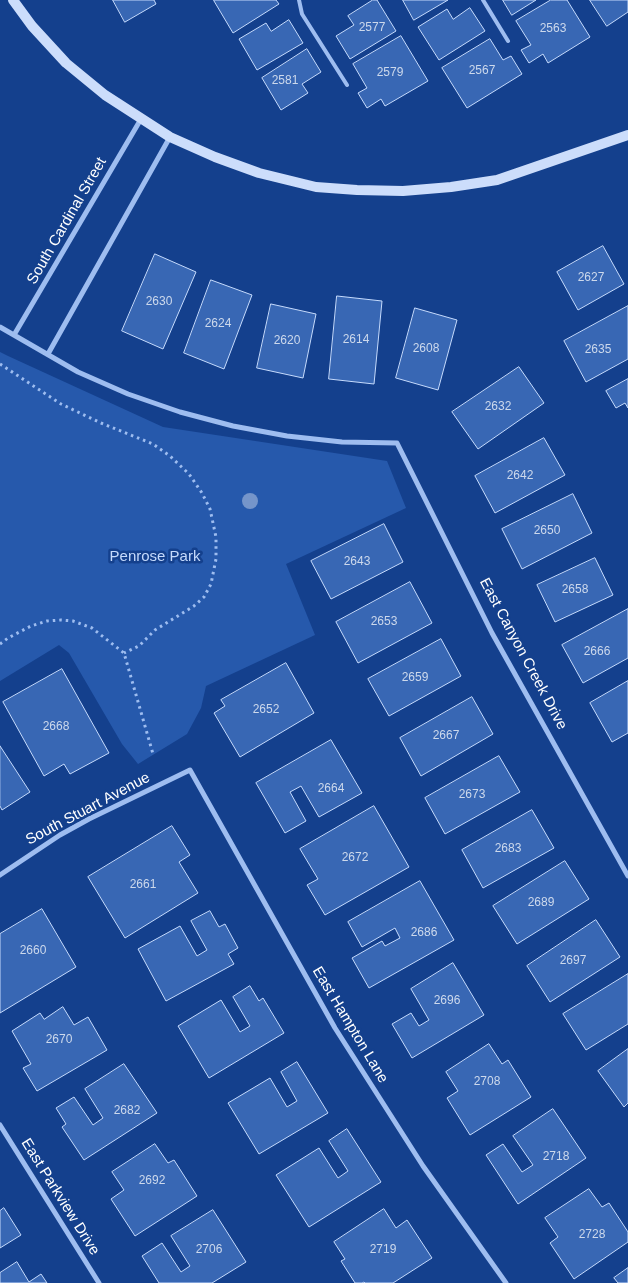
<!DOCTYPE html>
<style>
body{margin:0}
canvas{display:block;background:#14408d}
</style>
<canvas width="628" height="1283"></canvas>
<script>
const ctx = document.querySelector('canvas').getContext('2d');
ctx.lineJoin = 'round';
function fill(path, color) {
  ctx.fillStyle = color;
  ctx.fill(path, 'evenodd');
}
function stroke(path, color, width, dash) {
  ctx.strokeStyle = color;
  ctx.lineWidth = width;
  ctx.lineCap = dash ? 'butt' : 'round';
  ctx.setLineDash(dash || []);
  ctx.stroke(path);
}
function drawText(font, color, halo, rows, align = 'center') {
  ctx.font = font + ' Helvetica,sans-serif';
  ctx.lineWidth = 5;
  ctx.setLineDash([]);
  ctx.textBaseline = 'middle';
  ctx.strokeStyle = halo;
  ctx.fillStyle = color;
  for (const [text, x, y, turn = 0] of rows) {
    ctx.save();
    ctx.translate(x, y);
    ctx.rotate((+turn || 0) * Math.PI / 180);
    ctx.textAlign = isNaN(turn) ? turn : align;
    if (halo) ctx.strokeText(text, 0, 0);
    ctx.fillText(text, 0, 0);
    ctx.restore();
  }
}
const green = new Path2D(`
 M 0,352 L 8,356 L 163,427 L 387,461 L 406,508 L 286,564 L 315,635 L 206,686 L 201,708 L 187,734 L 138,764 L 122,744 L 69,653 L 59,645 L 0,681 Z`);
const building = new Path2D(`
 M 113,0 L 154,0 L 156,4 L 125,22 Z
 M 214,0 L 276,0 L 279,4 L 233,33 L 214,1 Z
 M 373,0 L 377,0 L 396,31 L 350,59 L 336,36 L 354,25 L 348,16 Z
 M 403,0 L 448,0 L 414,20 Z
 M 503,0 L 536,0 L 512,15 Z
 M 551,0 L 567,0 L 590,37 L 548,63 L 543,54 L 529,63 L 521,50 L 531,45 L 516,21 Z
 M 590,0 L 628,0 L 628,12 L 607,26 Z
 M 470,8 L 485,31 L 439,60 L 418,27 L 447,9 L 453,19 Z
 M 289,20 L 303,43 L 257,70 L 239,39 L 266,23 L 271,31 Z
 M 401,36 L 428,81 L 385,106 L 381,99 L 367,108 L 358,93 L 367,88 L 353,64 Z
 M 490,39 L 503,60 L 511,56 L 522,74 L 467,108 L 442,68 Z
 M 307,49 L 321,72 L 302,84 L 308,93 L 281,110 L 262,78 Z
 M 603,246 L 624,284 L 578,310 L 557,272 Z
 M 155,254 L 196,272 L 163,349 L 122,331 Z
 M 211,280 L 252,295 L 224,369 L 184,353 Z
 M 337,296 L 382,301 L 374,384 L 329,379 Z
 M 271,304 L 316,314 L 303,378 L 257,368 Z
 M 628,306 L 628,359 L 586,382 L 564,341 Z
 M 415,308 L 457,320 L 438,390 L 396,378 Z
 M 519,367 L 544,403 L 478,449 L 452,412 Z
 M 628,379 L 628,408 L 625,403 L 616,408 L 606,391 Z
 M 544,438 L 565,475 L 495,513 L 475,476 Z
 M 573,494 L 592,533 L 522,569 L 502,529 Z
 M 384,524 L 403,562 L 331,599 L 311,561 Z
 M 595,558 L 613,595 L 555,622 L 537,585 Z
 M 410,582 L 432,623 L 358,663 L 336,622 Z
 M 628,609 L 628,658 L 583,683 L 562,645 Z
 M 441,639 L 461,676 L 389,716 L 368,679 Z
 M 286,663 L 314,713 L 240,757 L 214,713 L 225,706 L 221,700 Z
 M 62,669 L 109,753 L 70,774 L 64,764 L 44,776 L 3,702 Z
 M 628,681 L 628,733 L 612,742 L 590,703 Z
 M 472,697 L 493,734 L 421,776 L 400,738 Z
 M 331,740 L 362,793 L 319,817 L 301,786 L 290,792 L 306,821 L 285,833 L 256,783 Z
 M 0,746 L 30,792 L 2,810 L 0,806 Z
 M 499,756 L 520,792 L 445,834 L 425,798 Z
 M 374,806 L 409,867 L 325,915 L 307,885 L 318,879 L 300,849 Z
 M 532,810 L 554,848 L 483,888 L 462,850 Z
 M 172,826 L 190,855 L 179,862 L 198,893 L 125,938 L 88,877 Z
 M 565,861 L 589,899 L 517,944 L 493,906 Z
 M 420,881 L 454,940 L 369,988 L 352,958 L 382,941 L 385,946 L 400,938 L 395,928 L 362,947 L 348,922 Z
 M 42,909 L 76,967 L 0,1013 L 0,934 Z
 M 210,911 L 219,927 L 225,924 L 238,948 L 228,954 L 234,964 L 166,1001 L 138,949 L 180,926 L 197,956 L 207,950 L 191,921 Z
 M 596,920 L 620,957 L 550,1002 L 527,966 Z
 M 453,963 L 484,1015 L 412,1058 L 392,1024 L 411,1013 L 419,1026 L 429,1020 L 411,989 Z
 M 628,974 L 628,1024 L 586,1050 L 563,1014 Z
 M 250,986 L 259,1001 L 263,998 L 284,1033 L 209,1078 L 178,1026 L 221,1000 L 240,1032 L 250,1026 L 233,997 Z
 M 63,1007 L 74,1025 L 88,1017 L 107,1050 L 37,1091 L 23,1068 L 31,1064 L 12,1031 L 40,1013 L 44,1019 Z
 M 489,1044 L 502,1064 L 508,1060 L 531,1097 L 470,1135 L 447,1098 L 458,1091 L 446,1072 Z
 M 628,1049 L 628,1103 L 624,1107 L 598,1071 Z
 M 297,1062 L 328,1113 L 259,1154 L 228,1103 L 270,1078 L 287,1107 L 297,1101 L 281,1072 Z
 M 124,1064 L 157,1113 L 84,1160 L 62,1127 L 66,1124 L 56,1108 L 74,1097 L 93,1125 L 103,1118 L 85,1089 Z
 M 553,1109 L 586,1158 L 518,1204 L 486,1155 L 503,1144 L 522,1172 L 533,1165 L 513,1136 Z
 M 347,1129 L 381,1182 L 309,1227 L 276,1175 L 319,1148 L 338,1178 L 348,1171 L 329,1141 Z
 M 155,1144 L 168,1163 L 174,1160 L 197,1196 L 135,1236 L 111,1199 L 124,1190 L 112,1172 Z
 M 589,1189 L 602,1207 L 609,1203 L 628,1232 L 628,1242 L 574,1279 L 550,1243 L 558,1237 L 545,1218 Z
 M 4,1208 L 21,1235 L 0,1248 L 0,1211 Z
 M 384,1209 L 396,1228 L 407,1220 L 432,1258 L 393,1283 L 365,1283 L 364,1282 L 362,1283 L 355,1283 L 341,1261 L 345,1259 L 334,1242 Z
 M 213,1210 L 246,1262 L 212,1283 L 159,1283 L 142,1256 L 162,1243 L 181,1272 L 190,1266 L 171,1236 Z
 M 17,1262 L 29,1282 L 41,1274 L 47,1283 L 0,1283 L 0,1273 Z
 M 628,1268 L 628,1283 L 618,1283 L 614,1278 Z`);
const path = new Path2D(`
 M 0,364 L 61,404 L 101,423 L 153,444 L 170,456 L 189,474 L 202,493 L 210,509 L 216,537 L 216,559 L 211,584 L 204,597 L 194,606 L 155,630 L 139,646 L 124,653
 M 0,644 L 8,638 L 31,626 L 47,621 L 61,620 L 73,621 L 92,628 L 124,653 L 153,754`);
const lane = new Path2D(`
 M 299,0 L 302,14 L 347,85
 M 483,0 L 508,41`);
const street = new Path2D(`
 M 0,327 L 78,372 L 128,394 L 180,412 L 233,426 L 287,436 L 342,442 L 397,443 L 492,633 L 628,876
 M 14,335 L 141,119
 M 48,354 L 170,137
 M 0,875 L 60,835 L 89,819 L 190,770 L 335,1028 L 423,1166 L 506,1283
 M 0,1125 L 99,1283`);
const secondary = new Path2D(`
 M 13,0 L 32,26 L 66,63 L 105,95 L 170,137 L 215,157 L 259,173 L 316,187 L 357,190 L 403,191 L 451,187 L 497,180 L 628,135`);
const trees = [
 [250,501]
];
const numberNames = [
 ["2577",372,28],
 ["2563",553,29],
 ["2567",482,71],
 ["2579",390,73],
 ["2581",285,81],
 ["2627",591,278],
 ["2630",159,302],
 ["2624",218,324],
 ["2614",356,340],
 ["2620",287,341],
 ["2608",426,349],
 ["2635",598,350],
 ["2632",498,407],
 ["2642",520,476],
 ["2650",547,531],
 ["2643",357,562],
 ["2658",575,590],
 ["2653",384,622],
 ["2666",597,652],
 ["2659",415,678],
 ["2652",266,710],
 ["2668",56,727],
 ["2667",446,736],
 ["2664",331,789],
 ["2673",472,795],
 ["2683",508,849],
 ["2672",355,858],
 ["2661",143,885],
 ["2689",541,903],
 ["2686",424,933],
 ["2660",33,951],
 ["2697",573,961],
 ["2696",447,1001],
 ["2670",59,1040],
 ["2708",487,1082],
 ["2682",127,1111],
 ["2718",556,1157],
 ["2692",152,1181],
 ["2728",592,1235],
 ["2706",209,1250],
 ["2719",383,1250]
];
const streetNames = [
 ["South Cardinal Street",67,221,-60],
 ["East Canyon Creek Drive",523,654,62],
 ["South Stuart Avenue",88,809,-28],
 ["East Hampton Lane",350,1025,59],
 ["East Parkview Drive",60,1197,58]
];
const parkNames = [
 ["Penrose Park",155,557]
];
fill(green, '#2659ac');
fill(building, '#3867b4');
stroke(building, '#c5dafc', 1);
stroke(path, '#9ebdf0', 3, [2.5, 4]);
stroke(lane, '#9ebdf0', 4);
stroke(street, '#9ebdf0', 5);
stroke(secondary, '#ccddfb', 10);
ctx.fillStyle = '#7595ca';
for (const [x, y] of trees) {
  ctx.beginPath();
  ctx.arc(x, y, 8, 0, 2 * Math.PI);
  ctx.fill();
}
drawText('12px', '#cdd9ec', null, numberNames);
drawText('15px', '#fff', '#14408d', streetNames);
drawText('15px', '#c5dafc', '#14408d', parkNames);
</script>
